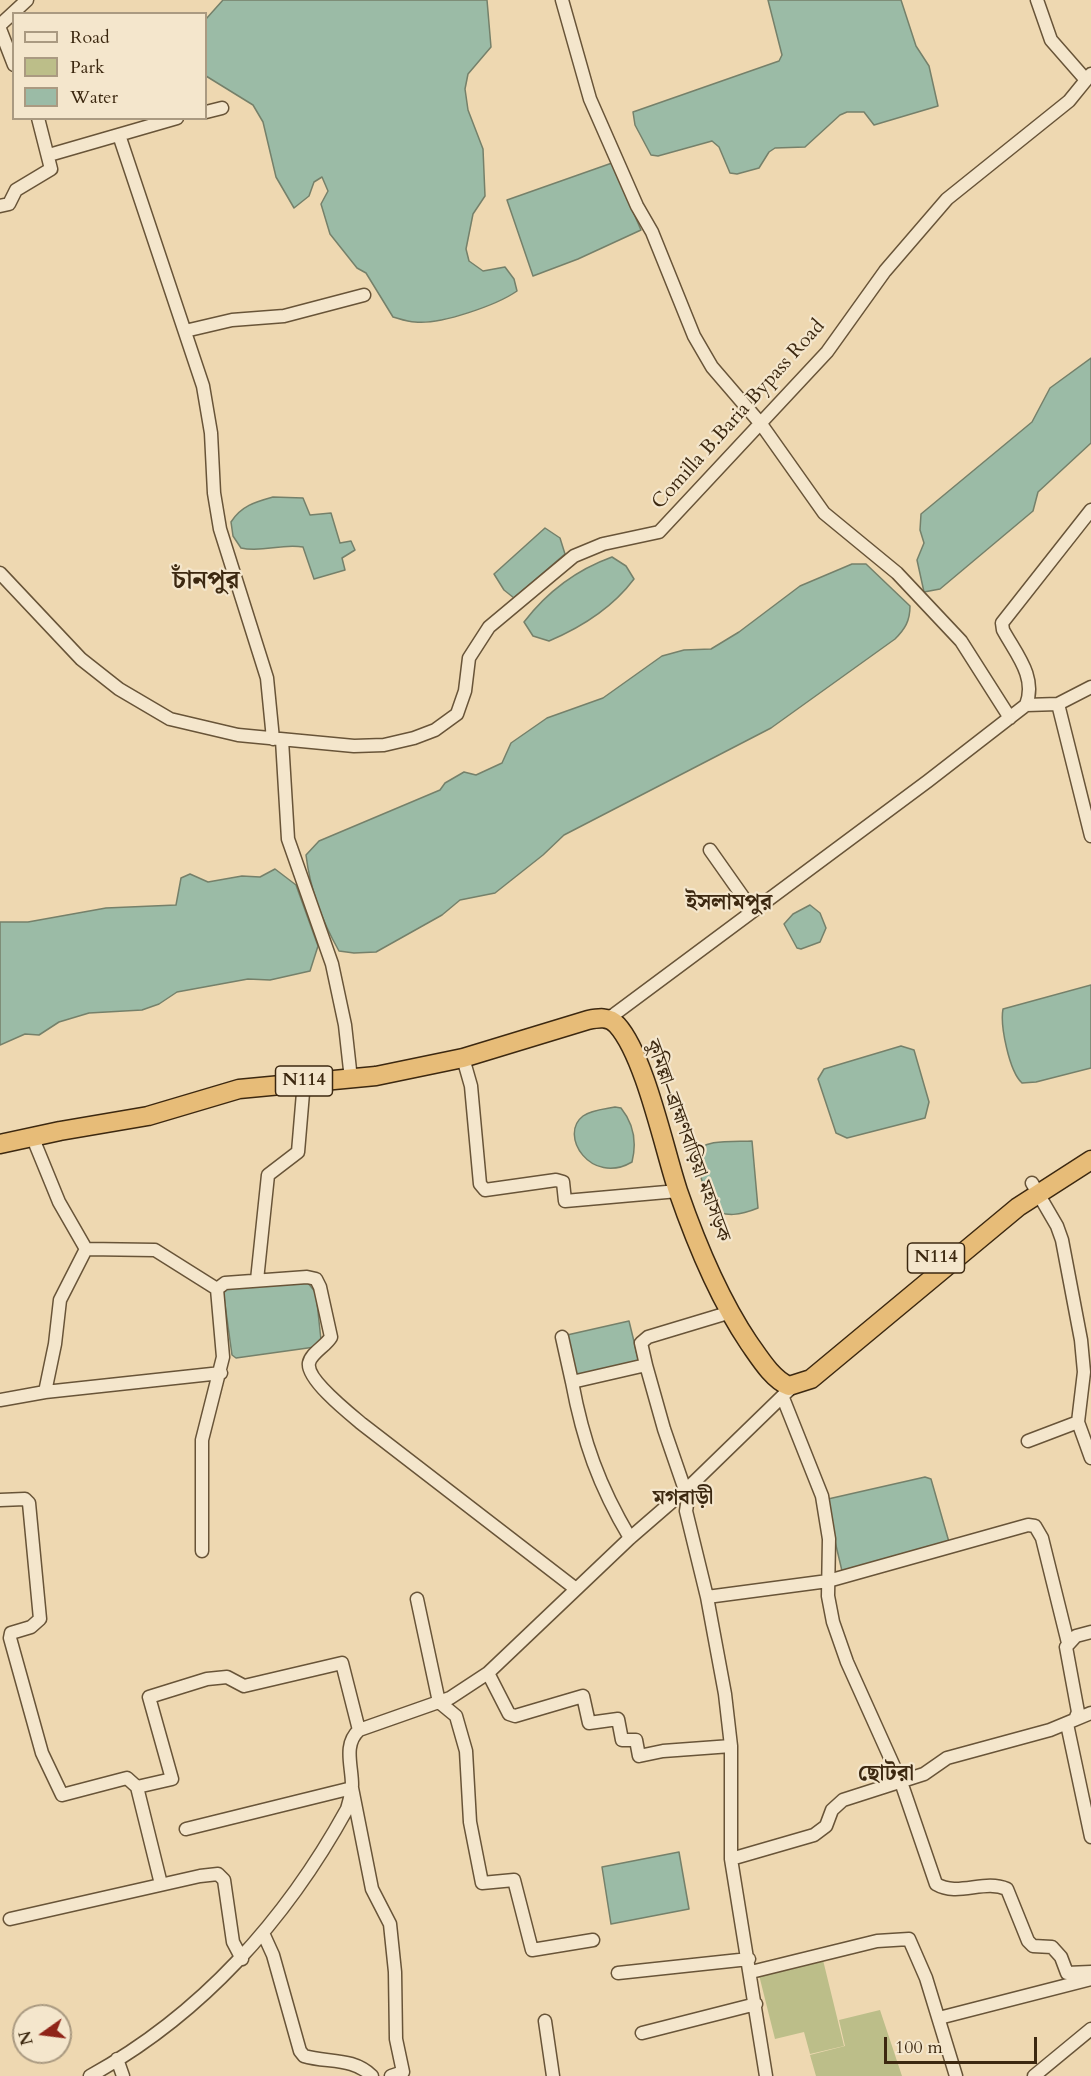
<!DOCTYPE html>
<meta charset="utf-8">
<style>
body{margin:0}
#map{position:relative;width:1091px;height:2076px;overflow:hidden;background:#eed8b1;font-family:Cardo,serif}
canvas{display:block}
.legend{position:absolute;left:12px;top:12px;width:195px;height:108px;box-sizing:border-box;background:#f4e6cc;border:2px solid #aa9a81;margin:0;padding:8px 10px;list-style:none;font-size:18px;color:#3c2810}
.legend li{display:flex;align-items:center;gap:12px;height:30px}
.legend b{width:30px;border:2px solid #aa9a81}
.north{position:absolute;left:12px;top:2004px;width:60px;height:60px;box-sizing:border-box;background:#f4e6cc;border:2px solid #aa9a81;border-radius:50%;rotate:256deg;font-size:16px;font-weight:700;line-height:24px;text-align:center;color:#3c2810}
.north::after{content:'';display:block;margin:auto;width:21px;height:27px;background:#8f2418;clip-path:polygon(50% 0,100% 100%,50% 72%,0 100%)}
.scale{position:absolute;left:884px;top:2037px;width:153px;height:27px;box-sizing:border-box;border:3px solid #3c2810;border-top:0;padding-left:8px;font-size:18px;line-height:21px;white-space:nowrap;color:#3c2810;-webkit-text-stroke:4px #f4e6cc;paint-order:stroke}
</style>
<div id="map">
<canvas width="1091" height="2076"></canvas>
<ul class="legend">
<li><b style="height:8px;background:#f4e6cc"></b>Road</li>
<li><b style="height:16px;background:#bcbe89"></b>Park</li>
<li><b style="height:16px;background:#9bbba6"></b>Water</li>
</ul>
<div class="north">N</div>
<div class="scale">100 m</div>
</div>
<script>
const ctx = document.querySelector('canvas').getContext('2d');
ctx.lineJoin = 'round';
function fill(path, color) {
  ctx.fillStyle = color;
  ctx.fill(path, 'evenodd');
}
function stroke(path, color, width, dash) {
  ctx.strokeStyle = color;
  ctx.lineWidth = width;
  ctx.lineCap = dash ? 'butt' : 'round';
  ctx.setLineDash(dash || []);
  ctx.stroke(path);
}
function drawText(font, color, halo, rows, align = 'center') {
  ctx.font = font + ' Cardo,"Noto Serif Bengali",serif';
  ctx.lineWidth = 4.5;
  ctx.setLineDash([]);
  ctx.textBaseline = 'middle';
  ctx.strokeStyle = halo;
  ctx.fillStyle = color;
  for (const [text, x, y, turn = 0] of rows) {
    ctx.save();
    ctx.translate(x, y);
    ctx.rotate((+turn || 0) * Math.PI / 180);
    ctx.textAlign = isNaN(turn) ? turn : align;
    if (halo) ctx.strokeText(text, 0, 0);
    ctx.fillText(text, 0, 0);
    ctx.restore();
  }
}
const green = new Path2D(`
 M 823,1960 L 844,2046 L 810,2054 L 804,2032 L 775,2039 L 759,1975 Z
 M 880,2010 L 902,2076 L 816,2076 L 810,2055 L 845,2046 L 839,2020 Z`);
const water = new Path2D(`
 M 223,0 L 487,0 L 491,47 L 468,74 L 465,89 L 468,110 L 483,149 L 485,196 L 473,214 L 466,249 L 469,261 L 483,271 L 505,267 L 514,279 L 517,291 C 497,305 440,325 415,322 C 408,322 400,319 393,317 L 366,273 L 357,268 L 330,234 L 321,204 L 328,191 L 322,177 L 314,182 L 309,196 L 294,208 L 276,177 L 263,122 L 253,105 L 206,76 L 206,19 Z
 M 768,0 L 901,0 L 916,46 L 929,66 L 938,106 L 874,125 L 864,112 L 847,112 L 840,115 L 805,147 L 775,148 L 769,152 L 759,168 L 737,174 L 730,173 L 719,147 L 712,141 L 658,156 L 651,155 L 635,125 L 633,112 L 779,61 L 782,55 Z
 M 612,163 L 641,230 L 578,259 L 533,276 L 507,200 Z
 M 1091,358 L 1091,443 L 1038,492 L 1033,511 L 940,589 L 924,592 L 917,560 L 924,543 L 920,530 L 921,514 L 1032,422 L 1050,388 Z
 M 273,497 L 303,498 L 310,515 L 331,513 L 340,543 L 351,541 L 355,550 L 342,558 L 345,570 L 314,579 L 303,547 C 281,543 263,553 241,548 L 233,536 L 231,522 C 241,506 255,502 273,497 Z
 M 545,528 L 560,538 L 565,554 L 514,598 L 504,590 L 494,574 Z
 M 612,557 L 626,566 L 634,579 C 613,607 582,627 549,641 L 533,636 L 524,622 C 547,592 576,570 612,557 Z
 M 852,564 L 866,564 L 910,606 C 910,621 905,629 895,639 L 771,728 L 564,835 L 543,855 L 495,893 L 460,900 L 442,915 L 376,952 L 354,953 L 339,951 C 322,921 310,889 306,855 L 319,841 L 440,790 L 445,783 L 464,772 L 476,775 L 502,763 L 511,743 L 547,718 L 603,698 L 662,656 L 684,650 L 711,649 L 739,632 L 800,586 Z
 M 275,869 L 296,885 L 318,946 L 310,971 L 270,980 L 248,979 L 177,992 L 159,1004 L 142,1010 L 89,1013 L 59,1022 L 39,1035 L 25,1034 L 0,1045 L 0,922 L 28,922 L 106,908 L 176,905 L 181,878 L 190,874 L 208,882 L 242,876 L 260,877 Z
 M 810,905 L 820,913 L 826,928 L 820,942 L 801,949 L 797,948 L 784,924 L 793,914 Z
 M 1091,985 L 1091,1068 L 1036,1082 L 1022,1083 C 1009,1071 1000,1025 1003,1009 Z
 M 901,1046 L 914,1050 L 929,1102 L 925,1118 L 847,1138 L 836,1133 L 818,1079 L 824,1069 Z
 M 615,1107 L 621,1108 C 633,1123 637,1142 632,1162 C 591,1186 558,1135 583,1116 C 591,1110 605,1109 615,1107 Z
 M 752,1141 L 758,1208 C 741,1215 726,1218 709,1208 L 695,1154 C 703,1138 735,1142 752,1141 Z
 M 308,1283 L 316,1293 L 321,1340 L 315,1347 L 236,1358 L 232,1355 L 223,1290 L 226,1288 Z
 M 629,1321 L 639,1362 L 576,1377 L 567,1335 Z
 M 925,1477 L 931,1479 L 949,1542 L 842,1571 L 826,1503 L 828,1499 Z
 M 679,1852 L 689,1909 L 611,1924 L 602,1867 Z`);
const minor = new Path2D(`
 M 562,0 L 590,99 L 637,206 L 652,232 L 694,336 L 712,367 L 761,424 L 824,513 L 897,573 L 961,641 L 1010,718
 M 1037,0 L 1051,40 L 1086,80
 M 0,25 L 27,0
 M 0,29 L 14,65
 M 206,112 L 222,108
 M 119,135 L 203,386 L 211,433 L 214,493 L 220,529 L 267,678 L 273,739
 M 49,155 L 177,118
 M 0,206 L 9,204 L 16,190 L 51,169 L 38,118
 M 185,331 L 232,320 L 284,316 L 364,295
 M 0,573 L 81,659 L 119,689 L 170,719 L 238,735 L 354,746 L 384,745 L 414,738 L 435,730 L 457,714 L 465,691 L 469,658 L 489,627 L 574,556 L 603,544 L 659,532 L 827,352 L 885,271 L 947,199 L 1069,101 L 1091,74
 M 1058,704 L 1091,836
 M 1026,705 L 1058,704 L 1091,687
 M 282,740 L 288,839 L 332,964 L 345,1025 L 351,1079
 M 710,850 L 753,911
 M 608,1019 L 928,781 L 1026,705 C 1037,677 1016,654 1003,630 L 1002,623 L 1091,510
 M 463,1058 L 471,1086 L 480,1184 L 485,1190 L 556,1180 L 563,1182 L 565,1201 L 678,1191
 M 86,1249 L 155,1250 L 217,1289
 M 257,1280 L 268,1175 L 298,1152 L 304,1081
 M 217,1289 L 225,1283 L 307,1277 L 316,1279 L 320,1287 L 331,1337 C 326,1346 311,1353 309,1363 C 306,1379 350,1414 362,1424 L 576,1589
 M 562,1337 L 572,1382 L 646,1365 L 641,1343 L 648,1337 L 731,1312
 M 646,1365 L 664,1429 L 685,1490
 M 572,1382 C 583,1441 599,1486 630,1538
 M 45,1392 L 221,1373
 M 783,1398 L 822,1496 L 829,1539 L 828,1596 L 833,1622 L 847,1662 L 901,1782 L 936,1884 C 958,1897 984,1879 1007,1889 L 1028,1941 L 1033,1946 L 1052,1947 L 1061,1957 L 1067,1973 L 1091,1972
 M 0,1400 L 45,1392 L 55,1344 L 60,1300 L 86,1249 L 59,1202 L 32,1136
 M 1078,1422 L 1091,1458
 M 1028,1441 L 1078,1422 L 1084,1372 L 1081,1340 L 1062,1240 L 1057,1226 L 1032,1183
 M 690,1486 L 686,1511 L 707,1597 L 725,1694 L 731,1746 L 731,1859 L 766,2076
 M 0,1500 L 25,1499 L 29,1503 L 40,1619 L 31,1627 L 11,1633 L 10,1638 L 42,1753 L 62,1795 L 127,1778 L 137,1787 L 172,1779 L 149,1697 L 207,1679 L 227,1677 L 244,1686 L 342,1663 L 359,1730
 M 202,1551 L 202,1440 L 223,1357 L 217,1289
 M 707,1597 L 828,1581 L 1028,1525 L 1035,1526 L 1042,1538 L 1068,1643
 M 417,1599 L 439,1702 L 456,1716 L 466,1751 L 470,1822 L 482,1883 L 514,1880 L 532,1950 L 593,1940
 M 488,1673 L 509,1714 L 515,1716 L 583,1696 L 589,1723 L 618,1719 L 622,1740 L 636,1740 L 639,1756 L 663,1751 L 731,1746
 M 1076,1717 L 1078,1712 L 1066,1647 L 1076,1636 L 1091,1632
 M 1067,1724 L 1091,1837
 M 137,1787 L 161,1884
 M 186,1829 L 352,1788 L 372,1889 L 390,1924 L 395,1972 L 396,2039 L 403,2072 L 391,2076
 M 731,1859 L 814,1835 L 826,1826 L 832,1810 L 843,1800 L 924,1774 L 947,1758 L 1050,1730 L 1091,1713
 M 10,1919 L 200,1876 L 218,1874 L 224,1880 L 233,1942 L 242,1959
 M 263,1933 L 273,1955 L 300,2051 L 304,2056 C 327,2063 353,2057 372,2076
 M 751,1972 L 877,1941 L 909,1939 L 926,1978 L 956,2076
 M 618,1973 L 749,1959
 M 939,2018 L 1091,1979
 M 545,2021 L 553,2076
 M 642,2033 L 756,2004
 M 117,2059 L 123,2076
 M 90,2076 C 201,2015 286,1920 347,1809 C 349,1802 352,1793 352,1785 C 352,1765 343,1745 359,1730 L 450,1698 L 488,1673 L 630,1538 L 690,1486 L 794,1385
 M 1034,2076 L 1091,2029`);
const highway = new Path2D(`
 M 0,1144 L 60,1131 L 148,1116 L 239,1089 L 376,1076 L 463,1058 L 588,1020 C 598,1018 609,1016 617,1025 C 645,1056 664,1149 678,1191 C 696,1243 718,1297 749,1343 C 759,1357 772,1379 789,1386 L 811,1379 L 1018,1207 L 1091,1160`);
const shields = [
 [304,1081,57],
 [936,1258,57]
];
const shieldNames = [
 ["N114",304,1081],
 ["N114",936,1258]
];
const streetNames = [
 ["Comilla B.Baria Bypass Road",739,415,-48],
 ["কুমিল্লা–ব্রাহ্মণবাড়িয়া মহাসড়ক",687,1141,70]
];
const neighbourhoodNames = [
 ["মগবাড়ী",683,1499]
];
const quarterNames = [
 ["ইসলামপুর",729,904],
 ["ছোটরা",886,1775]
];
const districtNames = [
 ["চাঁনপুর",206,582]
];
fill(green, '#bcbe89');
fill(water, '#9bbba6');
stroke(water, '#75806a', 1.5);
stroke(minor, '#685438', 15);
stroke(highway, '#3c2810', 21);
stroke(minor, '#f4e6cc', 12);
stroke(highway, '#e7bc78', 18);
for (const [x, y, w] of shields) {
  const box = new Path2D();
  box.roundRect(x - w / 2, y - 15, w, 30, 4.5);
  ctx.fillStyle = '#f4e6cc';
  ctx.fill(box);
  stroke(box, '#3c2810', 1.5);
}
drawText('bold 18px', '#3c2810', null, shieldNames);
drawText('20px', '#3c2810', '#f4e6cc', streetNames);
drawText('bold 21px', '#3c2810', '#f4e6cc', neighbourhoodNames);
drawText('bold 22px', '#3c2810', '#f4e6cc', quarterNames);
drawText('bold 26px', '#3c2810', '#f4e6cc', districtNames);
</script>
